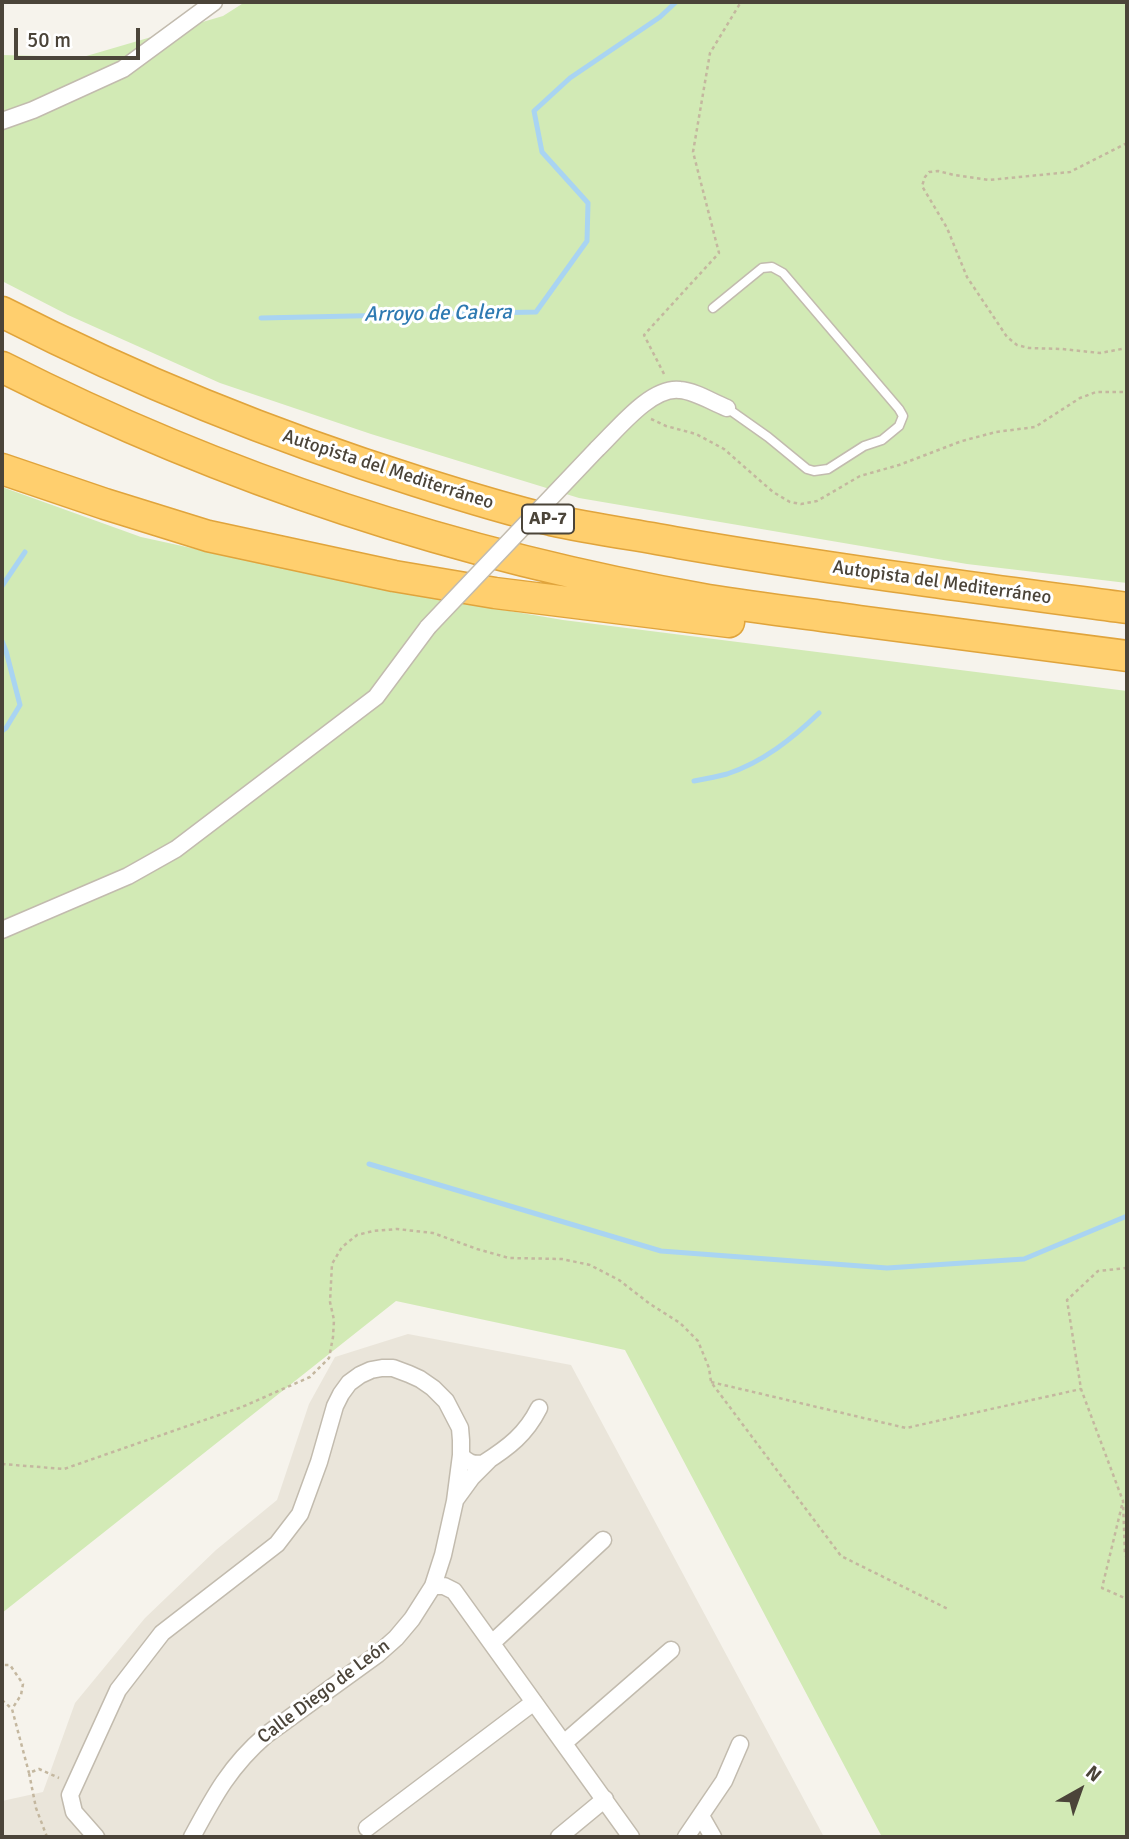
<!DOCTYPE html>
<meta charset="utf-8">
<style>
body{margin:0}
#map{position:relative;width:1129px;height:1839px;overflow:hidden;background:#f6f3ec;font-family:Signika,sans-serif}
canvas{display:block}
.frame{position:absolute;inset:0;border:4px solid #4b4439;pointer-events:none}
.north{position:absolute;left:1045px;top:1755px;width:70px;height:70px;-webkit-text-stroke:5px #fff;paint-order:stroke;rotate:40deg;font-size:19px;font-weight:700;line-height:28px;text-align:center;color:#4b4439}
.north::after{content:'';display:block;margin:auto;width:24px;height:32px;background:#4b4439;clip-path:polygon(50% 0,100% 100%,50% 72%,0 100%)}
.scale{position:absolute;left:14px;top:28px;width:126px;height:32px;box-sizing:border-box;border:4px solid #4b4439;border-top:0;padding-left:9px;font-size:21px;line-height:24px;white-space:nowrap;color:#4b4439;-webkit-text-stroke:5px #fff;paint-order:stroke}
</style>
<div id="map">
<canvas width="1129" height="1839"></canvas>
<div class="frame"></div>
<div class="north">N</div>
<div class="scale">50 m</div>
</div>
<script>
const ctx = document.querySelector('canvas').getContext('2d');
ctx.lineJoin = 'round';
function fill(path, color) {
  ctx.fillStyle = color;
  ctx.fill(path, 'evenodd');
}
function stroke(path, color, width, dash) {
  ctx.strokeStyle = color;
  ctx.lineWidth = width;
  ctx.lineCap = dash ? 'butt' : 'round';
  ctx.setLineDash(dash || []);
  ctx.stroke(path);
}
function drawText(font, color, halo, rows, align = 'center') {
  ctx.font = font + ' Signika,sans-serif';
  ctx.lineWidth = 6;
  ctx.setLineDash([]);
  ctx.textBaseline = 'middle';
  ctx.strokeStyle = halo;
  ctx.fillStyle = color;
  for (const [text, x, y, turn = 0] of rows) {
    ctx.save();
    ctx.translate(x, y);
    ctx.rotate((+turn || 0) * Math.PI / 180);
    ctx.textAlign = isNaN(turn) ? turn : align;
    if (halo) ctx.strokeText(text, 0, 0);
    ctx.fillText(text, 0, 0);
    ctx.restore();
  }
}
const residential = new Path2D(`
 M 408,1334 L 571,1365 L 824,1837 L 2,1837 L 2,1801 L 43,1792 L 75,1703 L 145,1618 L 216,1550 L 277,1500 L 309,1404 L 335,1357 Z`);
const green = new Path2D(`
 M 245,2 L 1127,2 L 1127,583 L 967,564 L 579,498 L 371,434 L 220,383 L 68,315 L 2,281 L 2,55 L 83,57 L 223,16 Z
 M 2,487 L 141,537 L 379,589 L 563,620 L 1127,691 L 1127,1837 L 882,1837 L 625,1350 L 396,1301 L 2,1613 Z`);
const stream = new Path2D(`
 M 261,318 L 536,312 L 587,241 L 588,203 L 542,152 L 534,111 L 570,78 L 660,17 L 676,2
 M 2,586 L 25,552
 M 2,641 L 6,651 L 20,705 L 6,728 L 2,731
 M 694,781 C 705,779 716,777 727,774 C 763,762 792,739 819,713
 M 369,1164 L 661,1251 L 887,1268 L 1024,1259 L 1127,1216`);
const path = new Path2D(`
 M 1127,143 L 1070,172 L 989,180 L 954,175 L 938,171 L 929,172 L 925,177 L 922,186 L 947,228 L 967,277 L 1007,337 L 1017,345 L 1029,348 L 1062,349 L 1100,353 L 1127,348
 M 664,374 L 644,335 L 719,253 L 693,152 L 710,53 L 741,2
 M 651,419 L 666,426 L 696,434 L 724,449 L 773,492 L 790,502 L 801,504 L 817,501 L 860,476 L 899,465 L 962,441 L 996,432 L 1035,427 L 1080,398 L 1096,392 L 1127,392
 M 1127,1268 L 1098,1271 L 1067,1300 L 1081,1389 L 1123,1501 L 1125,1555 L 1127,1557
 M 711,1382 L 906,1428 L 1081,1389
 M 2,1464 L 64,1469 L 242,1407 L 310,1377 L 329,1358 L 333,1337 L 334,1320 L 330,1302 L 332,1264 L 342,1247 L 357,1235 L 373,1231 L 397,1229 L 433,1233 L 477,1249 L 509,1258 L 562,1259 L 590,1265 L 619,1280 L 650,1304 L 680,1323 L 698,1341 L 709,1368 L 711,1382 L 841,1556 L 948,1609
 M 1122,1505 L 1102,1588 L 1127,1599
 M 2,1670 L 3,1665 L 10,1665 L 23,1684 L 21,1695 L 12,1709
 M 2,1700 L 12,1709 L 29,1773
 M 47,1837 L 36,1808 L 29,1773 L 39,1769 L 59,1778`);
const lane = new Path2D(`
 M 713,308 L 762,268 L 772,267 L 783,273 L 899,409 L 903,416 L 899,426 L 882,440 L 864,446 L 828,469 L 814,471 L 807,469 L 768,437 L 727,408`);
const street = new Path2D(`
 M 2,121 L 33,110 L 123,69 L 214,2
 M 597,449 C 617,430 651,386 680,390 C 695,391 712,402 727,408
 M 2,930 L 128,876 L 176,849 L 376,697 L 428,627
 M 461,1455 C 467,1463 474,1465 484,1463 C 509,1447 526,1434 539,1408
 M 456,1499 L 472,1477 L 489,1460
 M 433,1586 L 444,1586 L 454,1591 L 631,1837
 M 492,1643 L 603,1540
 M 564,1743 L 671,1650
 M 701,1816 L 713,1837
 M 367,1828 L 534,1702
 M 96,1837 L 74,1812 L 70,1795 L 118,1690 L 162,1633 L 277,1544 L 300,1514 L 319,1462 L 335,1406 L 341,1394 L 349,1383 L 360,1375 L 371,1370 L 382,1368 L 393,1368 L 409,1374 L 420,1379 L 433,1388 L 446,1401 L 460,1428 L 461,1440 L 461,1455 L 455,1501 L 443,1555 L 433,1586 L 412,1619 L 396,1638 L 378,1654 L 266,1735 C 230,1766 214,1796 192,1837
 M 559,1837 L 605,1799
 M 686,1837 L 724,1781 L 740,1744`);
const highway = new Path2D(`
 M 2,312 C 135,380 273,436 416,481 C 460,495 505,509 551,520 C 593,529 636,535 679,543 C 828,569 977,588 1127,608
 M 2,367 C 223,479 463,557 708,600 C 758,608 809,614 859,621 C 949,633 1038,645 1127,656
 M 2,469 L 105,504 L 208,536 L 394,576 L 495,593 L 729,622`);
const streetBridge = new Path2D(`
 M 428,627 L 597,449`);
const shields = [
 [548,519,52]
];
const shieldNames = [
 ["AP-7",548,519]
];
const streetNames = [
 ["Autopista del Mediterráneo",388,470,18],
 ["Autopista del Mediterráneo",942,583,8],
 ["Calle Diego de León",324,1692,-37]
];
const waterNames = [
 ["Arroyo de Calera",438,314,-1]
];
fill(residential, '#eae5da');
fill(green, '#d2eab5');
stroke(stream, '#a9d4f2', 5);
stroke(lane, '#c2bbae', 11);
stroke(street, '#c2bbae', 19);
stroke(highway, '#e0a43c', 33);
stroke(path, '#c4b79f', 2.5, [3.5, 3.5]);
stroke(lane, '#fff', 8);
stroke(street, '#fff', 16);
stroke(highway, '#ffcf6e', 30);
stroke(streetBridge, '#c2bbae', 19, []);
stroke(streetBridge, '#fff', 16);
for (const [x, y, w] of shields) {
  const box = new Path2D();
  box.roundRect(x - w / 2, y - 14.5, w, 29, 5);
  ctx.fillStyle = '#fff';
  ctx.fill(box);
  stroke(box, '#4b4439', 2);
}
drawText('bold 18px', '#4b4439', null, shieldNames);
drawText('19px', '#4b4439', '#fff', streetNames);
drawText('italic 21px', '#2e7ab2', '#fff', waterNames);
</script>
